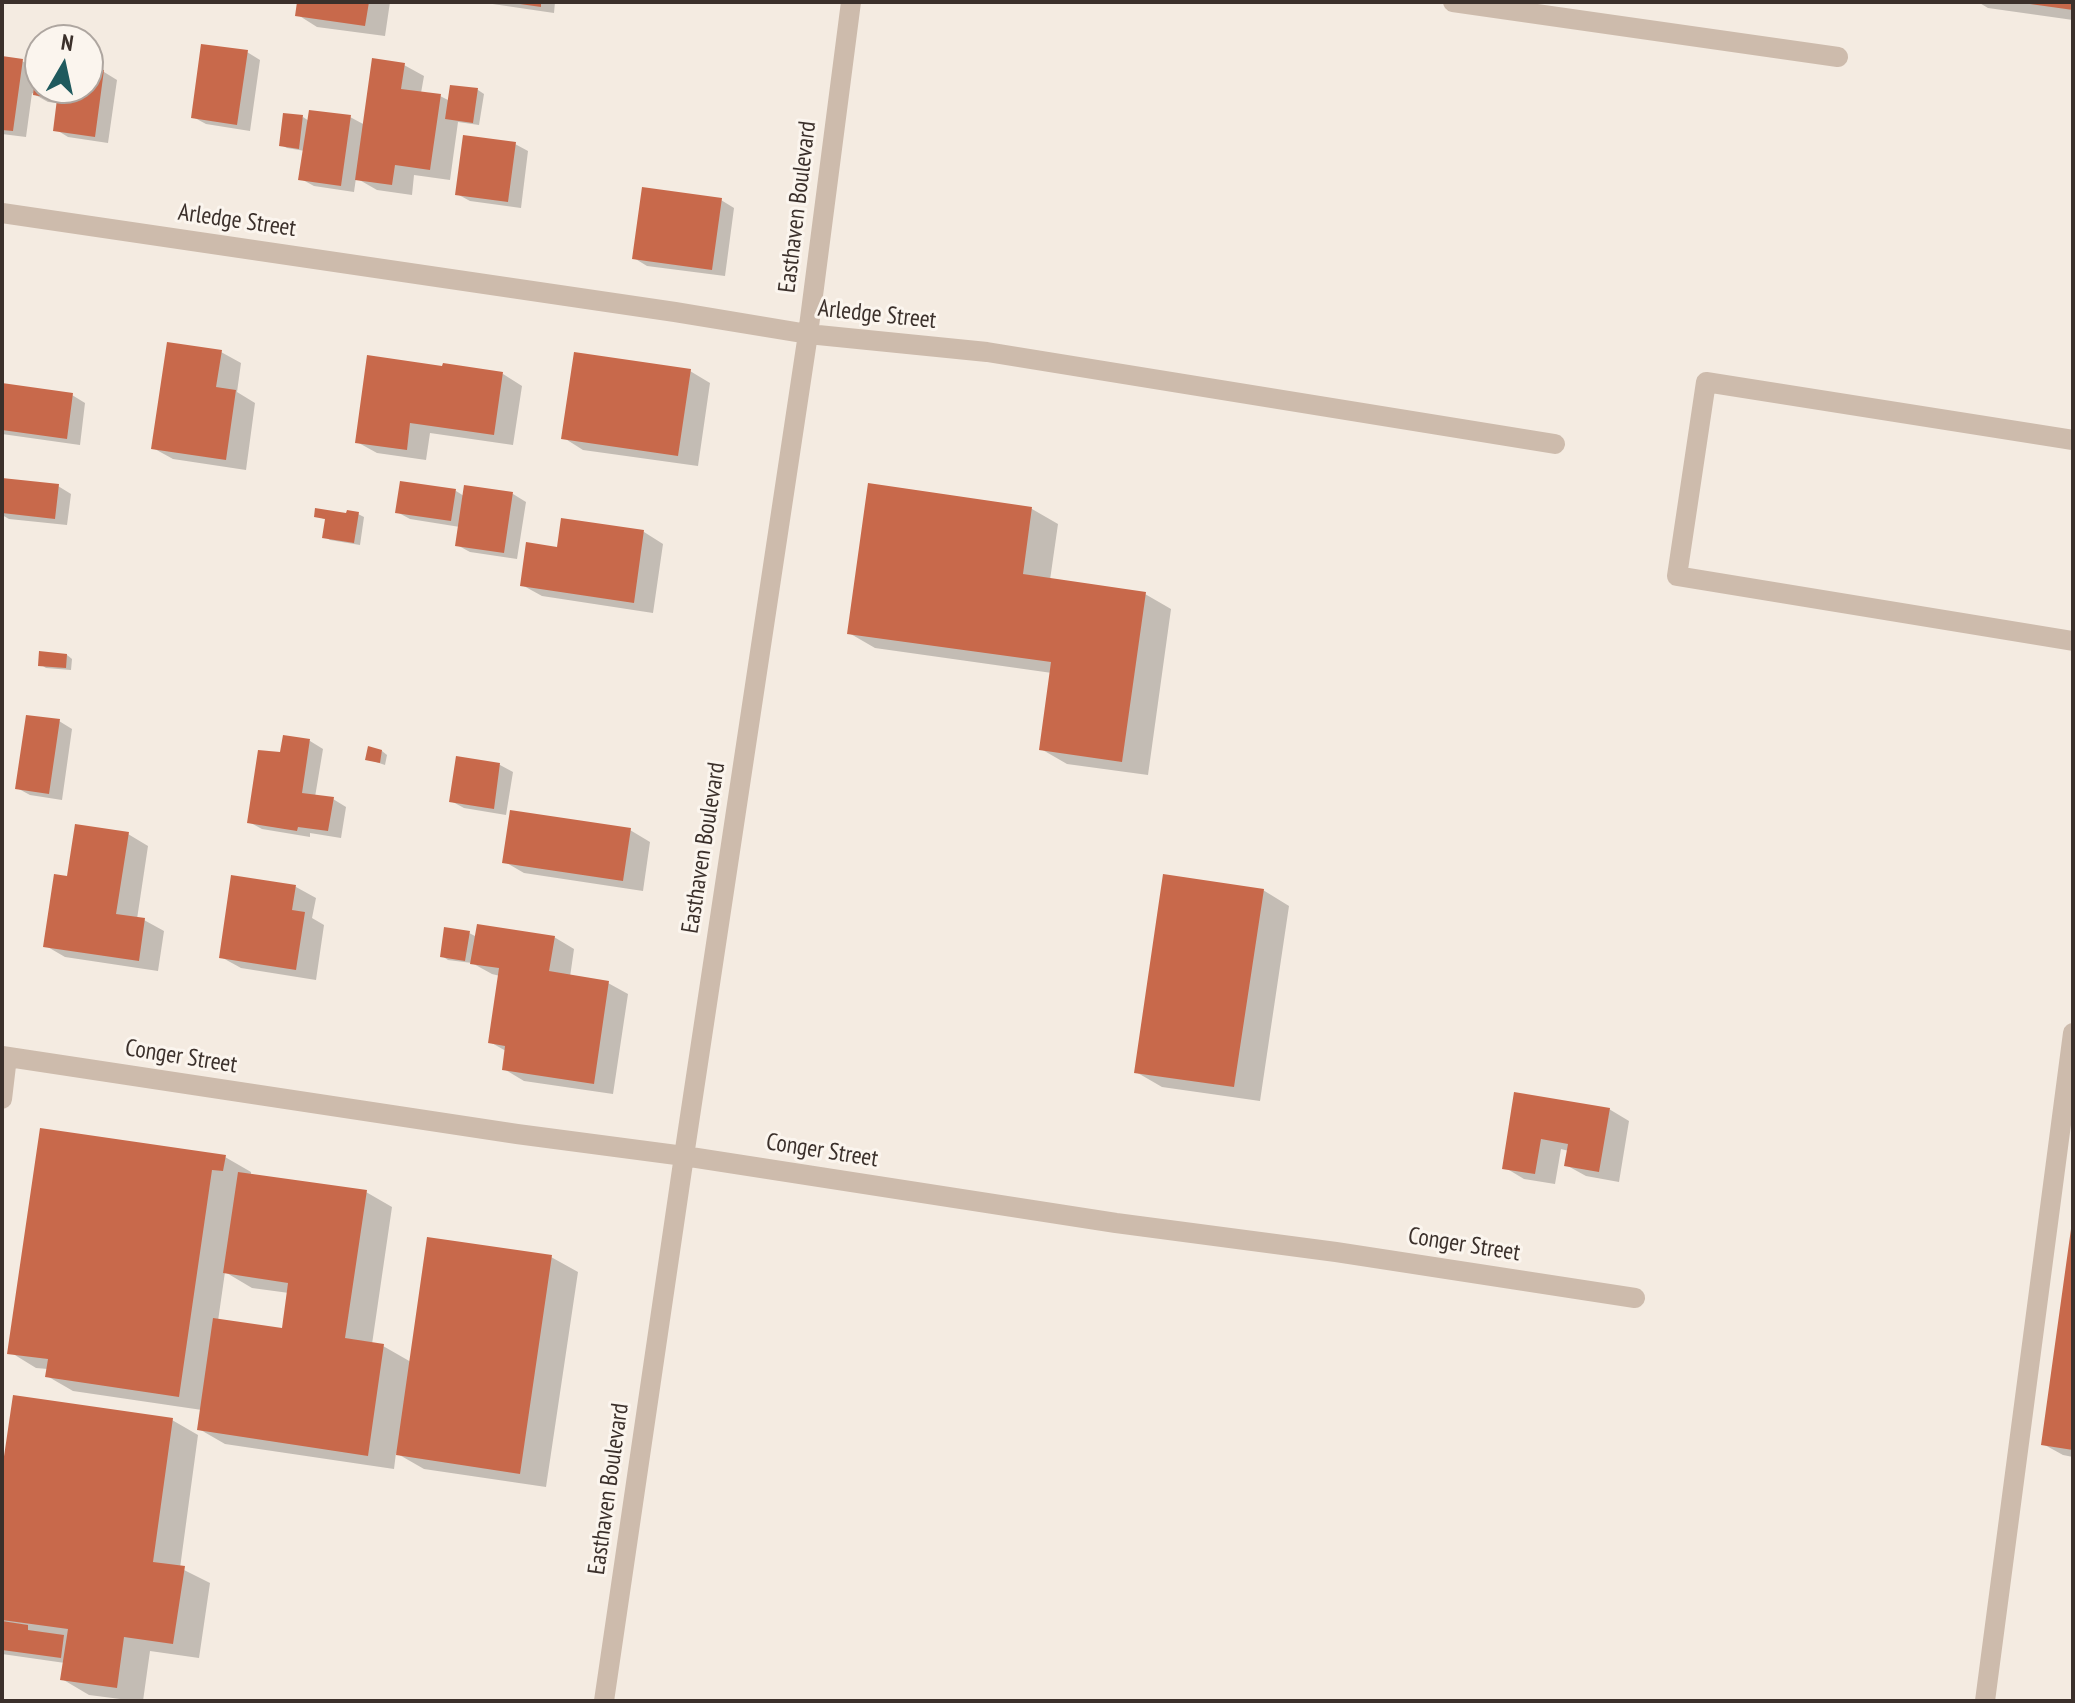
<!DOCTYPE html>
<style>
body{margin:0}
#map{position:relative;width:2075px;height:1703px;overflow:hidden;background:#f4ebe1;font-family:"PT Sans Narrow",sans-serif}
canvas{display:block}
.frame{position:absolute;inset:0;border:4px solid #3b302b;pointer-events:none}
.north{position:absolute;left:24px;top:24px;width:80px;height:80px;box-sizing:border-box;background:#fbf5ee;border:2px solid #aea6a0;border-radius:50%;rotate:9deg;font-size:22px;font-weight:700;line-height:32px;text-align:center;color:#3b302b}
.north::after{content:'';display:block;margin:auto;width:28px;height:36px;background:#1f5a5e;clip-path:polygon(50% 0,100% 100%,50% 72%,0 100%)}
</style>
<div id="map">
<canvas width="2075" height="1703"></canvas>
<div class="frame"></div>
<div class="north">N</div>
</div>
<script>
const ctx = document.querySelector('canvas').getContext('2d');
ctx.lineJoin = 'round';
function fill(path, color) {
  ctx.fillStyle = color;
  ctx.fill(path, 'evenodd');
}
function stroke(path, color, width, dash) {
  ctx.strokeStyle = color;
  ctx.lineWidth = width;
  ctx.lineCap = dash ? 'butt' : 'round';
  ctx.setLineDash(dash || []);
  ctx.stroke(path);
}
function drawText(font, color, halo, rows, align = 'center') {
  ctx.font = font + ' "PT Sans Narrow",sans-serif';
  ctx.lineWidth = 6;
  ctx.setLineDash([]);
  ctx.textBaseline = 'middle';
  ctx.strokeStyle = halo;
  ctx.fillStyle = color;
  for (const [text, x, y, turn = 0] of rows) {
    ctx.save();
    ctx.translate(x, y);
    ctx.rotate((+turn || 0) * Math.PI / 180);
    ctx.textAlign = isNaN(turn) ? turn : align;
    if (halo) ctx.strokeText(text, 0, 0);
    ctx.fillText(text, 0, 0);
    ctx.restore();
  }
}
const shadow = new Path2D(`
 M 299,2 L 390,2 L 385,36 L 317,27 L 298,15 Z
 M 479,2 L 555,2 L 554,13 Z
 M 1978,2 L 2073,2 L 2073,20 L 1988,8 Z
 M 247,52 L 260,60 L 250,131 L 206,124 L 193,117 Z
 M 2,58 L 22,61 L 38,70 L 40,64 L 40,88 L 88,88 L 88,70 L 104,72 L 117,80 L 108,143 L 68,137 L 55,129 L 59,103 L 48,102 L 32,93 L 26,137 L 2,134 Z
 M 404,65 L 424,76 L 421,93 L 440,96 L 450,101 L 452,87 L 478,90 L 484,94 L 479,125 L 458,122 L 450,180 L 414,175 L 412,195 L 377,190 L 356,178 L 354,192 L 314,186 L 301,179 L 305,151 L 287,148 L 281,145 L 303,117 L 309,121 L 350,117 L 365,125 Z
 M 515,144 L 528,151 L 521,208 L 470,201 L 457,194 Z
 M 721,200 L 734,208 L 725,276 L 647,266 L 634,258 Z
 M 221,352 L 241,363 L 237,392 L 255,403 L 246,470 L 173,459 L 153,448 Z
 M 690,371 L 710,383 L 698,466 L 583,450 L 564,438 Z
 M 503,374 L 522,386 L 513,445 L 430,433 L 426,460 L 377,453 L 357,442 Z
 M 2,385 L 72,395 L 85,403 L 80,445 L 2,434 Z
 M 2,480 L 58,486 L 71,494 L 67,525 L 9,519 L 2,515 Z
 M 870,486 L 1032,509 L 1058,524 L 1050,580 L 1145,594 L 1171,609 L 1148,775 L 1067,764 L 1041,749 L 1052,673 L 875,648 L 849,633 Z
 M 456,491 L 464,496 L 513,494 L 526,502 L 517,559 L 470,552 L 457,545 L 460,527 L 410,519 L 397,512 Z
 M 358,514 L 364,517 L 360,545 L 330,540 L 325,537 L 327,520 L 316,516 Z
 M 644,532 L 663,544 L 653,613 L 542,596 L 522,585 L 559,549 Z
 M 67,655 L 72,659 L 71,670 L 46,668 L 40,664 Z
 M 59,721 L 72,729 L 62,800 L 30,795 L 17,788 Z
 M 310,741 L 323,749 L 315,797 L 333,799 L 346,807 L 341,838 L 310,833 L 310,837 L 262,829 L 249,822 L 282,755 Z
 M 382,751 L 387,755 L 385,765 L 367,759 Z
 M 458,759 L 500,765 L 513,772 L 506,815 L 464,808 L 451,801 Z
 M 630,830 L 650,842 L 643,891 L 524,873 L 505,862 Z
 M 128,834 L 148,846 L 137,919 L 144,920 L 164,931 L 158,971 L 65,957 L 46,946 L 69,878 Z
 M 233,877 L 296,887 L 316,898 L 312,918 L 324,925 L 316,980 L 241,968 L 221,957 Z
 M 1263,890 L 1289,906 L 1260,1101 L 1162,1087 L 1136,1072 Z
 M 469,933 L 477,937 L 554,937 L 574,949 L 570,977 L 608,983 L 628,994 L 613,1094 L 524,1081 L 504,1069 L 506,1051 L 490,1042 L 500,976 L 492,974 L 472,963 L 448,960 L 442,956 Z
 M 1516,1094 L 1609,1109 L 1629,1121 L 1619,1182 L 1586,1176 L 1566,1165 L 1569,1151 L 1561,1149 L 1555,1184 L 1524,1179 L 1504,1167 Z
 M 225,1157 L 251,1172 L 251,1176 L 366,1192 L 392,1207 L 372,1344 L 383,1346 L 411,1362 L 551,1257 L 578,1272 L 546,1487 L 424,1469 L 396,1453 L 394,1469 L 225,1444 L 199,1429 L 202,1410 L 73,1391 L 47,1376 L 48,1369 L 36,1368 L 10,1352 ZM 225,1272 L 252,1288 L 289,1293 L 283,1330 L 218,1321 Z
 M 2073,1230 L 2073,1457 L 2063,1455 L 2043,1444 Z
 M 172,1420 L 198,1435 L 180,1568 L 210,1583 L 199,1658 L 150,1651 L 143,1701 L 136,1701 L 89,1695 L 62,1679 L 65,1663 L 2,1654 L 2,1483 Z`);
const building = new Path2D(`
 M 297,2 L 369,2 L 365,26 L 295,16 Z
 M 520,2 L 541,2 L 541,7 L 520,4 Z
 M 2030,2 L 2073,2 L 2073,10 L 2030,4 Z
 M 201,44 L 248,50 L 237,125 L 191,118 Z
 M 2,56 L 23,59 L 13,131 L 2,130 Z
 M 372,58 L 405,63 L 401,89 L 441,94 L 430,170 L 395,165 L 392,185 L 355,180 Z
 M 37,62 L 40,62 L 40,88 L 88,88 L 88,68 L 104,70 L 95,137 L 53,131 L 57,99 L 33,95 Z
 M 450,85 L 478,88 L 473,123 L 445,119 Z
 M 309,110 L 351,115 L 341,186 L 298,180 Z
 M 283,113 L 303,115 L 299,149 L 279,146 Z
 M 463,135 L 516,142 L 508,202 L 455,195 Z
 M 642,187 L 722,198 L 712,270 L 632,259 Z
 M 167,342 L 222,350 L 216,387 L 236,390 L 226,460 L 151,449 Z
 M 574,352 L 691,369 L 678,456 L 561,439 Z
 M 367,355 L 442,366 L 443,363 L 503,372 L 494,435 L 410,423 L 407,450 L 355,443 Z
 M 2,383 L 73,393 L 67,439 L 2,430 Z
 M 2,478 L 59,484 L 55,519 L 2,513 Z
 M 400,481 L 456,489 L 451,521 L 395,513 Z
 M 868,483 L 1032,507 L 1023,574 L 1146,592 L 1122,762 L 1039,750 L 1051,662 L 847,634 Z
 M 464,485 L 513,492 L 504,553 L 455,546 Z
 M 315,508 L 346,513 L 347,510 L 359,512 L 354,543 L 322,538 L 325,519 L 314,517 Z
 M 561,518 L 644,530 L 634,603 L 520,586 L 526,542 L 557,547 Z
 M 39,651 L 67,654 L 66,668 L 38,666 Z
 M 26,715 L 60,719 L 49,794 L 15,789 Z
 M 283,735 L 310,739 L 302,793 L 334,797 L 328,831 L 298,827 L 297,831 L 247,823 L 258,750 L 280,752 Z
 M 368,746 L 382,750 L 380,763 L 365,760 Z
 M 456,756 L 500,763 L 494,809 L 449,802 Z
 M 510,810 L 631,828 L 623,881 L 502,863 Z
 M 75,824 L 129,832 L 116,914 L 145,918 L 139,961 L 43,947 L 54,874 L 67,876 Z
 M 1163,874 L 1264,889 L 1234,1087 L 1134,1073 Z
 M 231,875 L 296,885 L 292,910 L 305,912 L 296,970 L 219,958 Z
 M 477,924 L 555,936 L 549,971 L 609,981 L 594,1084 L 502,1070 L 505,1046 L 488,1043 L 499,968 L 470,964 Z
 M 444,927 L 470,931 L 465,961 L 440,957 Z
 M 1514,1092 L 1610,1108 L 1599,1172 L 1564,1166 L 1568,1144 L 1541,1139 L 1535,1174 L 1502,1169 Z
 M 40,1128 L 226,1155 L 223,1171 L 212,1170 L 179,1397 L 45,1377 L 48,1359 L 7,1354 Z
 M 238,1172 L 367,1190 L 345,1338 L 384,1344 L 368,1456 L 197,1430 L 213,1318 L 282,1328 L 288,1283 L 223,1273 Z
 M 2071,1229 L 2073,1229 L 2073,1450 L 2041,1445 Z
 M 427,1237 L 552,1255 L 520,1474 L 396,1455 Z
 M 13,1395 L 173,1418 L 153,1562 L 185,1566 L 173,1644 L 124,1637 L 117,1688 L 60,1680 L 68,1629 L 2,1620 L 2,1470 Z
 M 2,1621 L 28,1625 L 28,1630 L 64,1635 L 61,1658 L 2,1650 Z`);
const minor = new Path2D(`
 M 1453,2 L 1838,57
 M 2,213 L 675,312 L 808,334 L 987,352 L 1555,444
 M 2073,440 L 1706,382 L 1677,576 L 2073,641
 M 2,1056 L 517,1134 L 684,1156 L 1116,1223 L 1336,1252 L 1635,1298
 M 2,1099 L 7,1057
 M 604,1701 L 684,1156 L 808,334 L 851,2
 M 1985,1701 L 2073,1033`);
const streetNames = [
 ["Easthaven Boulevard",798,207,-83],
 ["Arledge Street",237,221,8],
 ["Arledge Street",877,315,6],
 ["Easthaven Boulevard",704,848,-81],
 ["Conger Street",181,1057,9],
 ["Conger Street",822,1151,9],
 ["Conger Street",1464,1245,9],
 ["Easthaven Boulevard",609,1489,-82]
];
fill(shadow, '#0003');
fill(building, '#c8694b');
stroke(minor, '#cdbbac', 20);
drawText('24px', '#3b302b', '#fbf5ee', streetNames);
</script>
